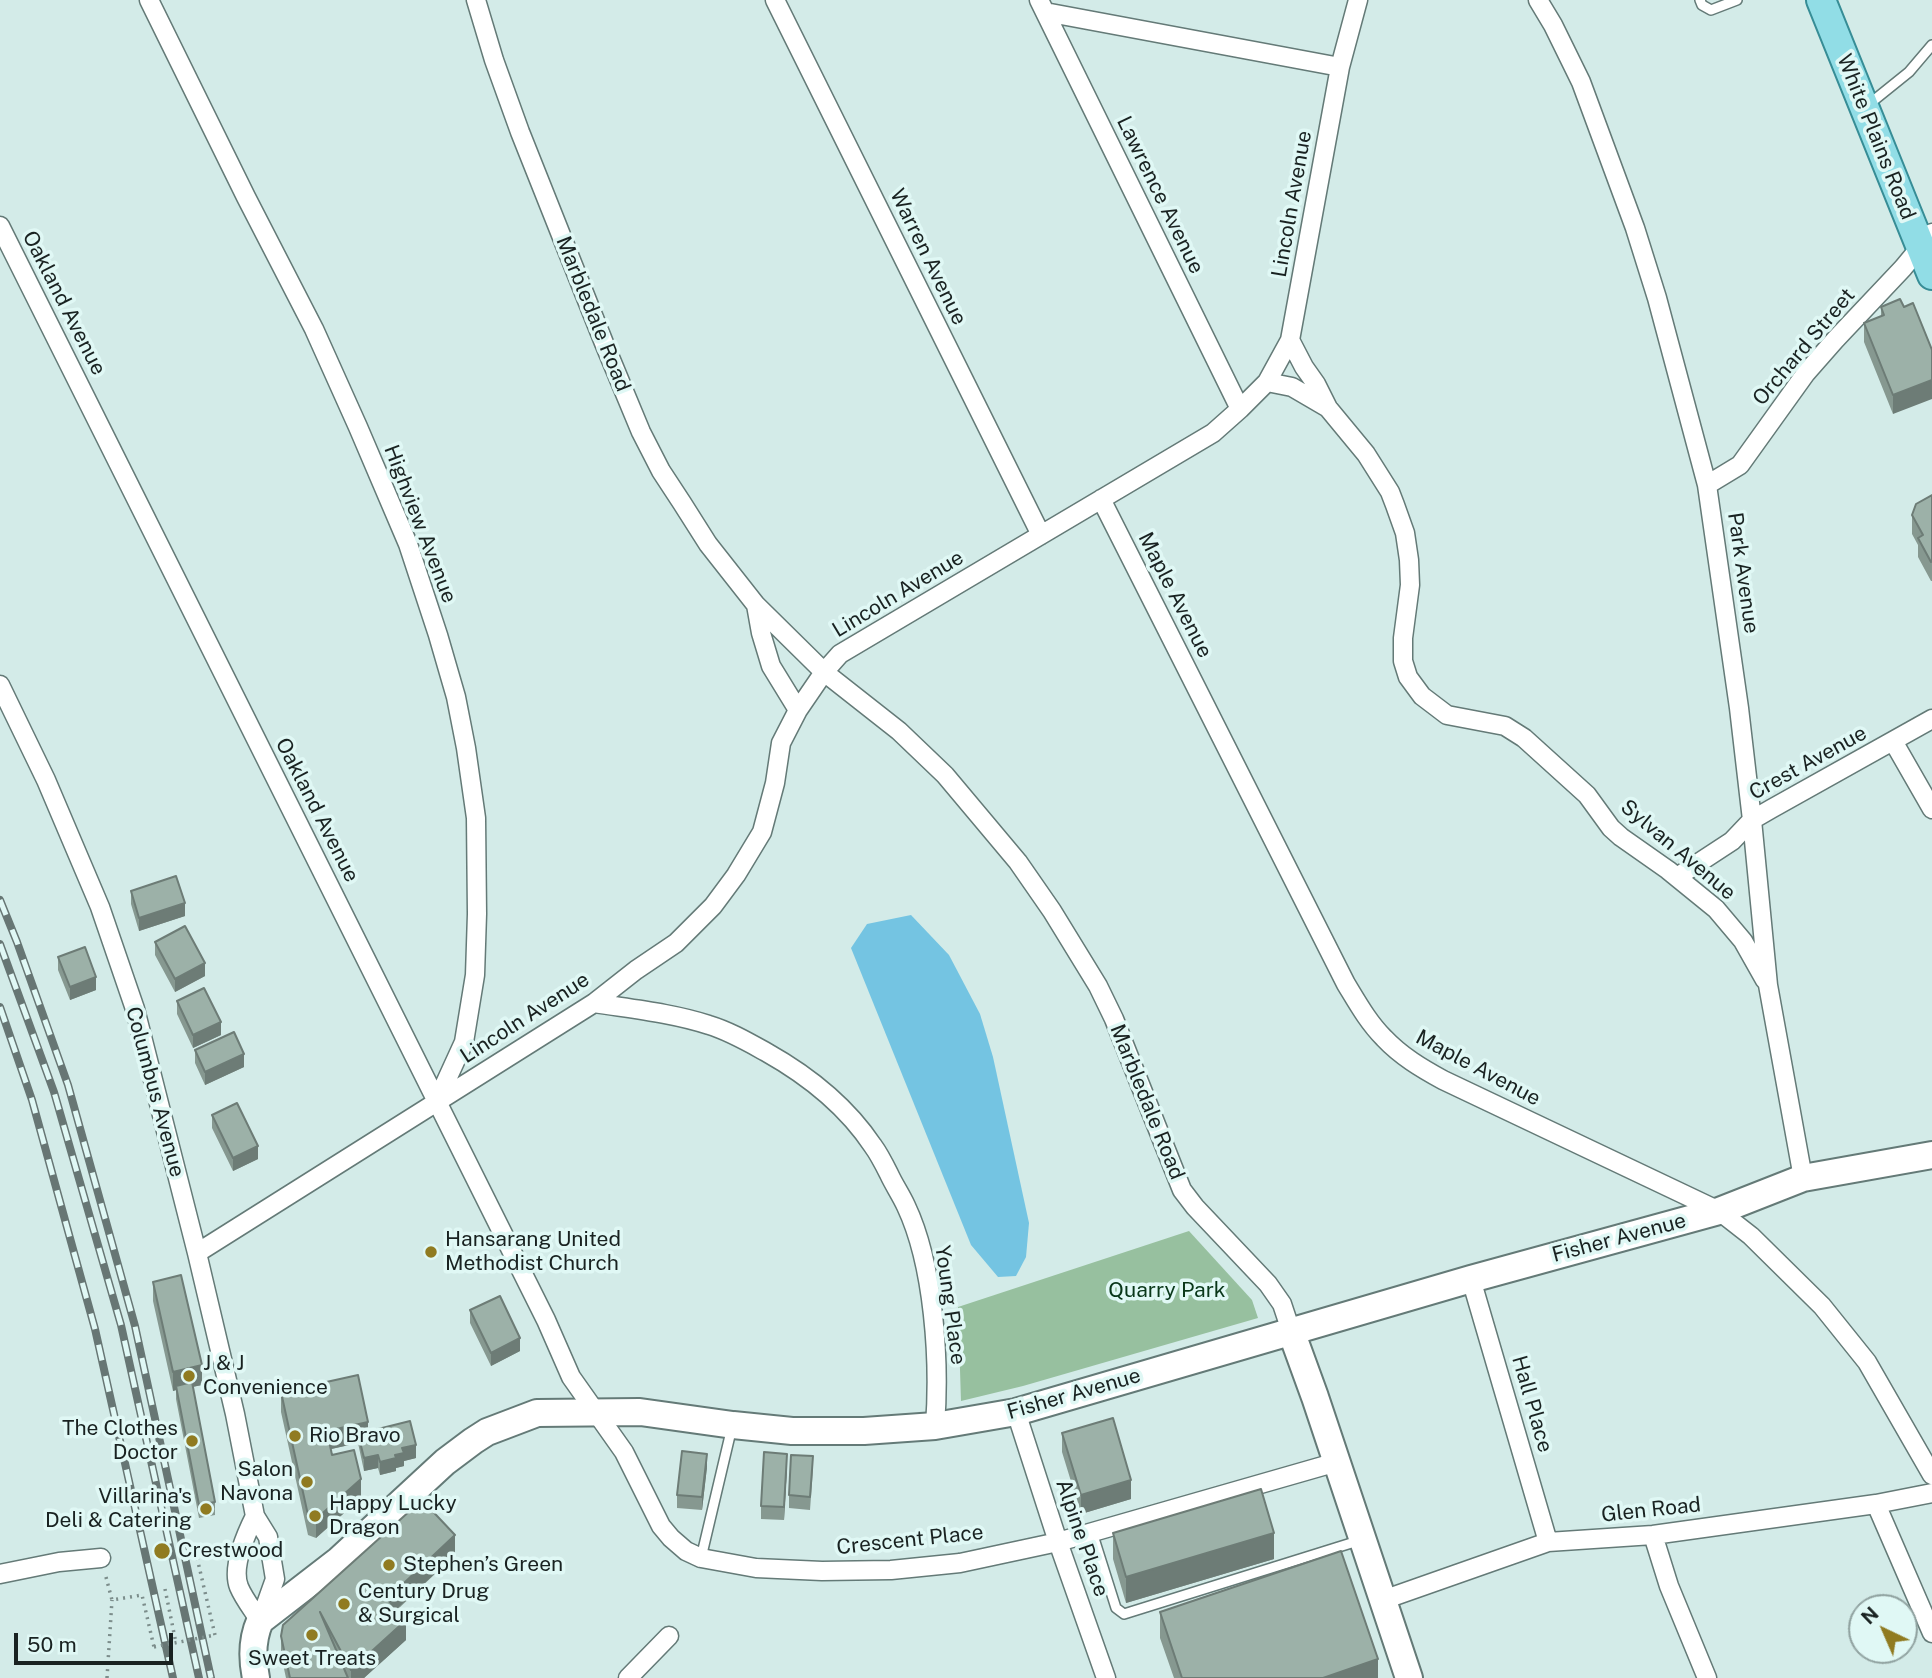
<!DOCTYPE html>
<meta charset="utf-8">
<style>
body{margin:0}
#map{position:relative;width:1932px;height:1678px;overflow:hidden;background:#d3ebe8;font-family:"Public Sans",sans-serif}
canvas{display:block}
.north{position:absolute;left:1848px;top:1594px;width:70px;height:70px;box-sizing:border-box;background:#e0f8f5;border:2px solid #90a2a0;border-radius:50%;rotate:316deg;font-size:19px;font-weight:700;line-height:28px;text-align:center;color:#192221}
.north::after{content:'';display:block;margin:auto;width:24px;height:32px;background:#907b21;clip-path:polygon(50% 0,100% 100%,50% 72%,0 100%)}
.scale{position:absolute;left:14px;top:1633px;width:159px;height:32px;box-sizing:border-box;border:4px solid #192221;border-top:0;padding-left:9px;font-size:21px;line-height:24px;white-space:nowrap;color:#192221;-webkit-text-stroke:5px #e0f8f5;paint-order:stroke}
</style>
<div id="map">
<canvas width="1932" height="1678"></canvas>
<div class="north">N</div>
<div class="scale">50 m</div>
</div>
<script>
const ctx = document.querySelector('canvas').getContext('2d');
ctx.lineJoin = 'round';
function fill(path, color) {
  ctx.fillStyle = color;
  ctx.fill(path, 'evenodd');
}
function stroke(path, color, width, dash) {
  ctx.strokeStyle = color;
  ctx.lineWidth = width;
  ctx.lineCap = dash ? 'butt' : 'round';
  ctx.setLineDash(dash || []);
  ctx.stroke(path);
}
function drawText(font, color, halo, rows, align = 'center') {
  ctx.font = font + ' "Public Sans",sans-serif';
  ctx.lineWidth = 7;
  ctx.setLineDash([]);
  ctx.textBaseline = 'middle';
  ctx.strokeStyle = halo;
  ctx.fillStyle = color;
  for (const [text, x, y, turn = 0] of rows) {
    ctx.save();
    ctx.translate(x, y);
    ctx.rotate((+turn || 0) * Math.PI / 180);
    ctx.textAlign = isNaN(turn) ? turn : align;
    if (halo) ctx.strokeText(text, 0, 0);
    ctx.fillText(text, 0, 0);
    ctx.restore();
  }
}
const green = new Path2D(`
 M 1189,1231 L 1252,1300 L 1258,1318 L 1023,1386 L 961,1401 L 958,1307 Z`);
const water = new Path2D(`
 M 911,915 L 949,955 L 980,1014 L 993,1057 L 1029,1223 L 1026,1257 L 1016,1276 L 998,1277 L 971,1245 L 851,948 L 867,924 Z`);
const path = new Path2D(`
 M 106,1577 L 112,1600 L 142,1595 L 154,1647
 M 165,1589 L 176,1643
 M 215,1635 L 195,1549 L 221,1545
 M 107,1678 L 112,1600`);
const lane = new Path2D(`
 M 1700,0 L 1702,5 L 1711,10 L 1737,0
 M 1868,105 L 1909,72 L 1932,45
 M 1092,1532 L 1116,1608 L 1124,1614 L 1361,1540
 M 701,1558 L 732,1427`);
const street = new Path2D(`
 M 149,0 L 246,197 L 314,329 L 358,427 L 408,544 L 438,635 L 456,697 L 466,748 L 476,818 L 477,914 L 475,975 L 464,1042 L 437,1101
 M 476,0 L 494,60 L 520,132 L 604,343 L 641,432 L 661,471 L 682,503 L 708,544 L 756,605 L 761,633 L 771,666 L 798,710
 M 775,0 L 1041,535
 M 1039,0 L 1240,409
 M 1538,0 L 1553,25 L 1581,82 L 1635,228 L 1657,298 L 1707,485 L 1739,708 L 1752,820 L 1768,985 L 1803,1178
 M 1045,12 L 1340,67
 M 0,226 L 546,1320 L 571,1377 L 624,1452 L 661,1526 L 671,1538 L 686,1551 L 701,1558 L 756,1568 L 822,1571 L 891,1570 L 960,1563 L 1058,1542 L 1337,1462
 M 1290,340 L 1304,367 L 1316,384 L 1328,408 L 1366,454 L 1390,492 L 1395,505 L 1405,533 L 1409,560 L 1410,585 L 1403,638 L 1403,661 L 1408,677 L 1422,696 L 1447,715 L 1505,726 L 1524,738 L 1587,795 L 1611,828 L 1621,837 L 1668,870 L 1716,909 L 1743,941 L 1765,980
 M 1267,382 L 1292,387 L 1328,408
 M 1707,485 L 1740,465 L 1806,373 L 1835,340 L 1903,268 L 1932,233
 M 1101,499 L 1346,984 C 1357,1002 1368,1022 1384,1038 C 1401,1056 1421,1068 1443,1080 L 1719,1211 L 1751,1236 L 1822,1306 L 1867,1362 L 1932,1475
 M 756,605 L 824,672 L 899,731 L 945,775 L 1018,862 L 1052,911 L 1098,986 L 1114,1019 L 1182,1190 L 1195,1207 L 1268,1284 L 1282,1304 L 1291,1331
 M 0,685 L 46,780 L 100,907 L 135,1009 L 197,1253 L 235,1414 L 255,1516 L 268,1537 L 275,1579 L 260,1621
 M 1893,741 L 1932,809
 M 1677,877 L 1732,841 L 1752,820 L 1771,809 L 1932,719
 M 594,1003 C 632,1009 672,1013 709,1025 C 729,1031 748,1042 766,1052 C 807,1075 847,1107 873,1146 C 879,1154 884,1164 889,1174 C 894,1185 901,1195 906,1206 C 934,1265 940,1361 935,1426
 M 197,1253 L 594,1003 L 636,970 L 676,943 L 713,906 L 736,875 L 762,832 L 775,783 L 781,743 L 798,710 L 824,672 L 840,654 L 1213,433 L 1240,409 L 1267,382 L 1290,340 L 1340,67 L 1358,0
 M 1471,1279 L 1548,1542
 M 1016,1412 L 1058,1542 L 1106,1678
 M 1876,1504 L 1932,1633
 M 255,1516 C 246,1534 231,1567 239,1587 C 244,1599 253,1610 260,1621
 M 1653,1535 L 1669,1586 L 1707,1678
 M 0,1574 L 59,1562 L 101,1558
 M 1383,1600 L 1548,1542 L 1653,1535 L 1876,1504 L 1932,1493
 M 628,1678 L 669,1636`);
const secondary = new Path2D(`
 M 1291,1331 L 1315,1397 L 1409,1678
 M 256,1678 C 252,1659 252,1639 260,1621 L 339,1560 L 445,1462 L 473,1441 L 487,1432 L 537,1413 L 640,1412 L 733,1425 L 792,1431 L 864,1431 L 935,1426 L 1016,1412 L 1471,1279 L 1719,1211 L 1803,1178 L 1932,1155`);
const primary = new Path2D(`
 M 1821,0 L 1932,275`);
const rail = new Path2D(`
 M 0,900 L 17,942 L 68,1085 L 135,1326 L 211,1678
 M 0,944 L 54,1092 L 121,1325 L 199,1678
 M 0,1007 L 32,1100 L 95,1329 L 173,1678`);
const pathBridge = new Path2D(`
 M 154,1647 L 215,1635`);
const wall = new Path2D(`
 M 1881,307 L 1904,307 L 1893,414 L 1864,342 L 1864,323 L 1881,316 Z
 M 1932,495 L 1932,581 L 1931,581 L 1918,557 L 1918,545 L 1912,534 L 1912,515 Z
 M 131,891 L 185,916 L 139,931 L 131,904 Z
 M 155,942 L 205,976 L 175,992 L 155,955 Z
 M 58,957 L 96,990 L 70,1000 L 58,970 Z
 M 177,1001 L 221,1035 L 193,1048 L 177,1014 Z
 M 195,1050 L 244,1067 L 205,1085 L 195,1063 Z
 M 212,1115 L 258,1159 L 233,1171 L 212,1128 Z
 M 153,1282 L 202,1385 L 192,1387 L 215,1502 L 215,1515 L 199,1518 L 176,1399 L 176,1390 L 173,1391 L 153,1301 Z
 M 470,1310 L 520,1351 L 491,1366 L 470,1323 Z
 M 281,1392 L 368,1431 L 416,1458 L 404,1461 L 404,1466 L 396,1468 L 396,1471 L 380,1475 L 378,1468 L 364,1471 L 358,1443 L 331,1449 L 332,1455 L 361,1498 L 316,1538 L 308,1535 L 281,1412 Z
 M 1062,1433 L 1131,1499 L 1081,1514 L 1062,1452 Z
 M 707,1467 L 702,1510 L 677,1508 L 677,1495 Z
 M 787,1467 L 784,1520 L 761,1519 L 761,1506 Z
 M 813,1469 L 810,1510 L 789,1508 L 789,1495 Z
 M 1113,1533 L 1274,1559 L 1126,1603 L 1113,1559 Z
 M 455,1555 L 397,1610 L 406,1640 L 364,1678 L 286,1678 L 281,1655 L 281,1636 Z
 M 1160,1612 L 1378,1678 L 1174,1678 L 1160,1638 Z`);
const shadedWall = new Path2D(`
 M 1932,380 L 1932,399 L 1893,414 L 1893,395 Z
 M 185,903 L 185,916 L 139,931 L 139,918 Z
 M 205,963 L 205,976 L 175,992 L 175,979 Z
 M 96,977 L 96,990 L 70,1000 L 70,987 Z
 M 221,1022 L 221,1035 L 193,1048 L 193,1035 Z
 M 244,1054 L 244,1067 L 205,1085 L 205,1072 Z
 M 258,1146 L 258,1159 L 233,1171 L 233,1158 Z
 M 520,1338 L 520,1351 L 491,1366 L 491,1353 Z
 M 202,1365 L 202,1385 L 177,1390 L 176,1386 L 176,1390 L 173,1391 L 173,1372 Z
 M 368,1422 L 368,1441 L 358,1434 L 358,1443 L 327,1450 L 327,1431 Z
 M 416,1445 L 416,1458 L 404,1461 L 404,1466 L 396,1468 L 396,1471 L 380,1475 L 380,1462 L 395,1455 L 402,1448 Z
 M 707,1454 L 707,1467 L 702,1510 L 702,1497 Z
 M 787,1454 L 787,1467 L 784,1520 L 784,1507 Z
 M 378,1455 L 378,1468 L 364,1471 L 364,1458 Z
 M 361,1479 L 361,1498 L 316,1538 L 316,1519 Z
 M 1131,1480 L 1131,1499 L 1081,1514 L 1081,1495 Z
 M 1274,1533 L 1274,1559 L 1126,1603 L 1126,1577 Z
 M 455,1535 L 455,1555 L 387,1618 L 387,1599 Z
 M 406,1620 L 406,1640 L 364,1678 L 351,1678 L 351,1670 Z
 M 1378,1659 L 1378,1678 L 1323,1678 Z`);
const building = new Path2D(`
 M 1900,299 L 1904,307 L 1913,303 L 1932,350 L 1932,380 L 1893,395 L 1864,323 L 1884,315 L 1881,307 Z
 M 1932,495 L 1932,561 L 1931,562 L 1918,538 L 1923,535 L 1912,515 L 1916,504 Z
 M 176,876 L 185,903 L 139,918 L 131,891 Z
 M 185,926 L 205,963 L 175,979 L 155,942 Z
 M 85,947 L 96,977 L 70,987 L 58,957 Z
 M 204,988 L 221,1022 L 193,1035 L 177,1001 Z
 M 234,1032 L 244,1054 L 205,1072 L 195,1050 Z
 M 237,1103 L 258,1146 L 233,1158 L 212,1115 Z
 M 181,1275 L 202,1365 L 173,1372 L 153,1282 Z
 M 500,1296 L 520,1338 L 491,1353 L 470,1310 Z
 M 358,1375 L 368,1422 L 327,1431 L 332,1455 L 354,1450 L 361,1479 L 316,1519 L 308,1515 L 281,1392 Z
 M 192,1382 L 215,1502 L 199,1505 L 176,1386 Z
 M 1113,1418 L 1131,1480 L 1081,1495 L 1062,1433 Z
 M 410,1421 L 416,1445 L 402,1448 L 404,1453 L 395,1455 L 396,1458 L 380,1462 L 378,1455 L 364,1458 L 358,1434 Z
 M 682,1451 L 707,1454 L 702,1497 L 677,1495 Z
 M 764,1452 L 787,1454 L 784,1507 L 761,1506 Z
 M 791,1455 L 813,1456 L 810,1497 L 789,1495 Z
 M 1261,1489 L 1274,1533 L 1126,1577 L 1113,1533 Z
 M 422,1500 L 455,1535 L 387,1599 L 406,1620 L 351,1670 L 320,1612 L 348,1678 L 290,1678 L 281,1636 L 283,1625 Z
 M 1341,1551 L 1378,1659 L 1323,1678 L 1182,1678 L 1160,1612 Z`);
const markers = [
 [431,1252,7,"#907b21"],
 [189,1376,7,"#907b21"],
 [295,1436,7,"#907b21"],
 [192,1441,7,"#907b21"],
 [307,1482,7,"#907b21"],
 [206,1509,7,"#907b21"],
 [315,1516,7,"#907b21"],
 [162,1551,9,"#907b21"],
 [389,1565,7,"#907b21"],
 [344,1604,7,"#907b21"],
 [312,1635,7,"#907b21"]
];
const streetNames = [
 ["White Plains Road",1876,137,68],
 ["Lawrence Avenue",1160,195,64],
 ["Lincoln Avenue",1292,204,-80],
 ["Warren Avenue",928,257,64],
 ["Oakland Avenue",64,303,63],
 ["Marbledale Road",593,314,68],
 ["Orchard Street",1804,347,-50],
 ["Highview Avenue",420,524,69],
 ["Park Avenue",1743,573,82],
 ["Lincoln Avenue",898,594,-31],
 ["Maple Avenue",1175,595,63],
 ["Crest Avenue",1808,763,-29],
 ["Oakland Avenue",317,810,63],
 ["Sylvan Avenue",1678,850,40],
 ["Lincoln Avenue",525,1018,-33],
 ["Maple Avenue",1478,1068,28],
 ["Columbus Avenue",155,1092,75],
 ["Marbledale Road",1147,1102,68],
 ["Fisher Avenue",1619,1238,-15],
 ["Young Place",950,1305,82],
 ["Fisher Avenue",1074,1394,-16],
 ["Hall Place",1532,1404,74],
 ["Glen Road",1651,1510,-6],
 ["Alpine Place",1082,1538,71],
 ["Crescent Place",910,1540,-6]
];
const poiNames = [
 ["Hansarang United",445,1240],
 ["Methodist Church",445,1264],
 ["J & J",203,1364],
 ["Convenience",203,1388],
 ["The Clothes",178,1429,"right"],
 ["Doctor",178,1453,"right"],
 ["Rio Bravo",309,1436],
 ["Salon",293,1470,"right"],
 ["Navona",293,1494,"right"],
 ["Villarina's",192,1497,"right"],
 ["Deli & Catering",192,1521,"right"],
 ["Happy Lucky",329,1504],
 ["Dragon",329,1528],
 ["Crestwood",178,1551],
 ["Stephen’s Green",403,1565],
 ["Century Drug",358,1592],
 ["& Surgical",358,1616],
 ["Sweet Treats",312,1659,"center"]
];
const parkNames = [
 ["Quarry Park",1167,1291]
];
fill(green, '#97c09f');
fill(water, '#74c4e2');
stroke(lane, '#647a77', 12);
stroke(street, '#647a77', 21);
stroke(secondary, '#647a77', 30);
stroke(primary, '#378d96', 32);
stroke(path, '#7c8d8b', 3.5, [2, 5]);
stroke(lane, '#fff', 9);
stroke(street, '#fff', 18);
stroke(secondary, '#fff', 26);
stroke(primary, '#91dde6', 28);
stroke(rail, '#677674', 8);
stroke(rail, '#e0f8f5', 5, [16]);
stroke(pathBridge, '#7c8d8b', 3.5, [2, 5]);
fill(wall, '#869890');
fill(shadedWall, '#6d7c76');
fill(building, '#9cb1a8');
stroke(building, '#6d7c76', 2);
for (const [x, y, r, color] of markers) {
  const dot = new Path2D();
  dot.arc(x, y, r, 0, 2 * Math.PI);
  ctx.fillStyle = color;
  ctx.fill(dot);
  stroke(dot, '#e0f8f5', 2.5);
}
drawText('21px', '#192221', '#e0f8f5', streetNames);
drawText('21px', '#192221', '#e0f8f5', poiNames, 'left');
drawText('21px', '#093719', '#e0f8f5', parkNames);
</script>
